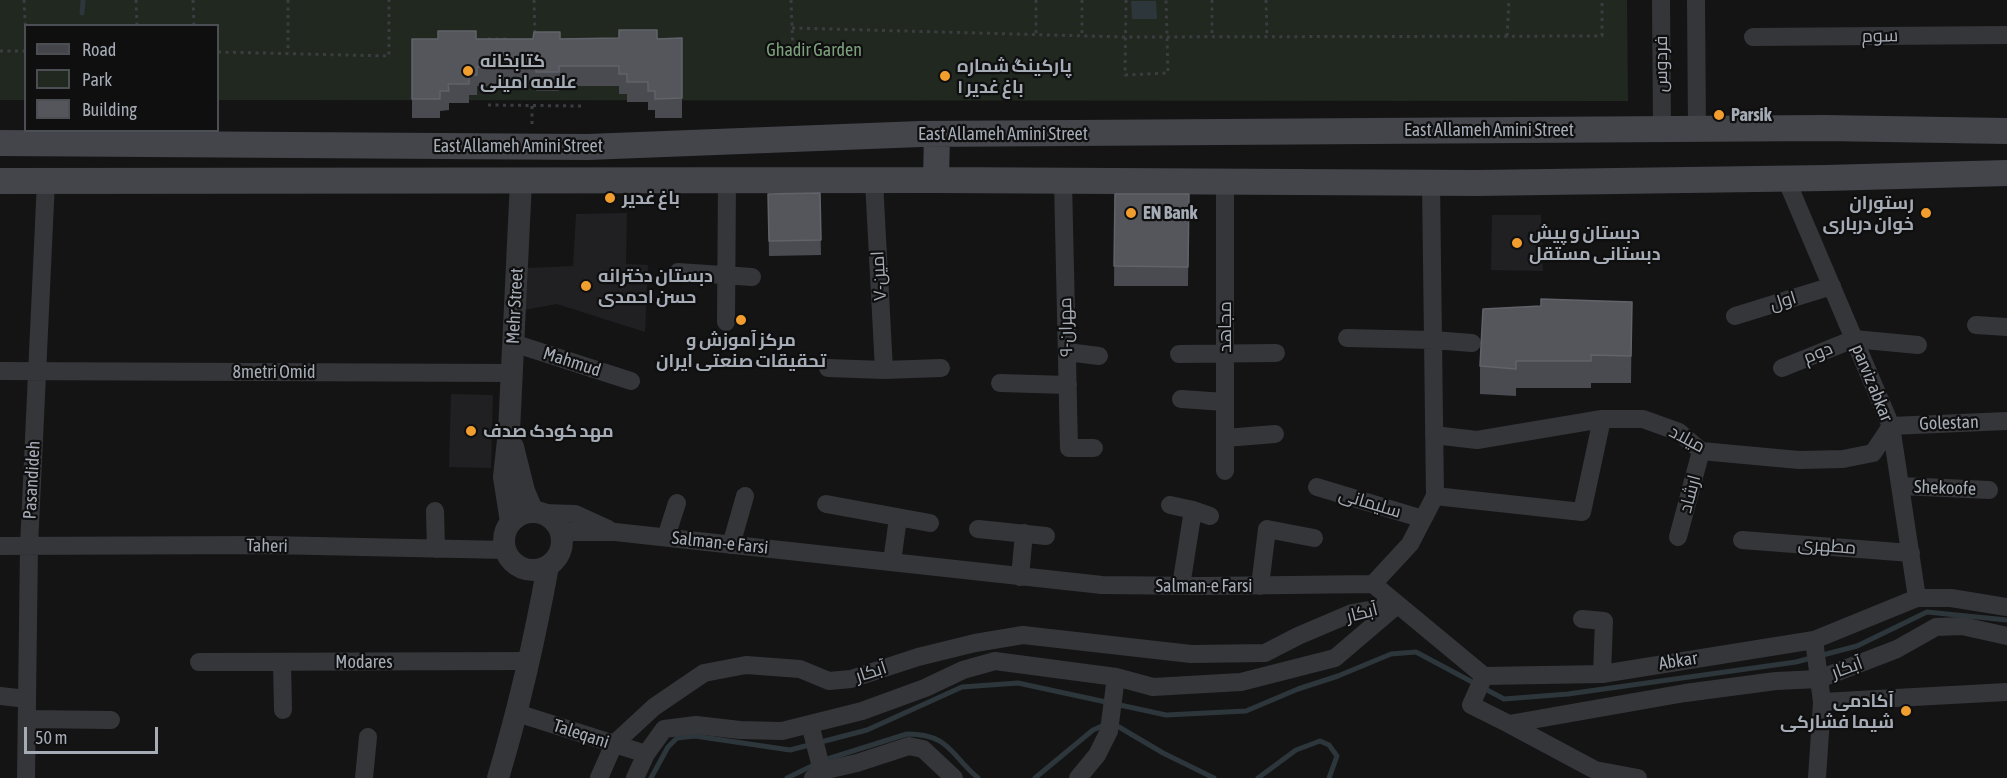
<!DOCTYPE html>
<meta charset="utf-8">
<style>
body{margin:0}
#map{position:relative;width:2007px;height:778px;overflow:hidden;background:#141415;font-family:"Asap Condensed",sans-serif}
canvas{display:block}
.legend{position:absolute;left:24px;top:24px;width:195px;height:108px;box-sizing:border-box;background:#0f0f10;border:2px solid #4b4e52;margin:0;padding:8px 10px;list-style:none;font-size:18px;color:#a5acb6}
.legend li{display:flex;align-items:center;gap:12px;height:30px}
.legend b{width:30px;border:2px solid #4b4e52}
.scale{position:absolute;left:24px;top:727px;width:134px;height:27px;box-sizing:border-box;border:3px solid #a5acb6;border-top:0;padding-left:8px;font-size:18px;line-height:21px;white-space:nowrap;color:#a5acb6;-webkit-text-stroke:4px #0f0f10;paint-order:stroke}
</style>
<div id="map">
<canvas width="2007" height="778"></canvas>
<ul class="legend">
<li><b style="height:8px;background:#43454a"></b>Road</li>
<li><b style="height:16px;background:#202820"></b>Park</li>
<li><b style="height:16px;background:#54565b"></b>Building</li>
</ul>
<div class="scale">50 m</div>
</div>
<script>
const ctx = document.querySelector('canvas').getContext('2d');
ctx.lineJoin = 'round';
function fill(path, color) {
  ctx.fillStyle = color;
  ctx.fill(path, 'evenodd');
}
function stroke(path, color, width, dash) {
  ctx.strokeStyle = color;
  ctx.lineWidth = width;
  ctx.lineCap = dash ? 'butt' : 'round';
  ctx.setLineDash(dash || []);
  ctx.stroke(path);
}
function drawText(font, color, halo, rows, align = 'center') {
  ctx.font = font + ' "Asap Condensed",Cairo,sans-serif';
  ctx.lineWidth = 4.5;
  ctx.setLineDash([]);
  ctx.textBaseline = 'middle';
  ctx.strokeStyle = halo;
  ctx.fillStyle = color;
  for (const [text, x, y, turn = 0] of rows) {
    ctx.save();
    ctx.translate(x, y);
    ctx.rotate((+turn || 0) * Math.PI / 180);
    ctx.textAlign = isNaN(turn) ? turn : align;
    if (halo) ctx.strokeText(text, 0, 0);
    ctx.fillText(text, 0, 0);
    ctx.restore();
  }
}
const built = new Path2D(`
 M 627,213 L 626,264 L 648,265 L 645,332 L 557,304 L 524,310 L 527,268 L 573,266 L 576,214 Z
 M 1492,215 L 1541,215 L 1543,271 L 1491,270 Z
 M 451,394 L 493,395 L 491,468 L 449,467 Z`);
const green = new Path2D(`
 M 0,0 L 1627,0 L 1628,101 L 218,100 L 218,26 L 26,26 L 25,100 L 0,100 Z`);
const water = new Path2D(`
 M 1131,1 L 1156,1 L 1157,19 L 1132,19 Z`);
const stream = new Path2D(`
 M 82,13 L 83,0
 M 824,760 L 907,734 C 949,734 950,754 978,778
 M 651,778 L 668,747 L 677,738 L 695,736 L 790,750 L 867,730 L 962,687 L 1018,683 L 1166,715 L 1246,711 L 1298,689 L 1338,676 L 1391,654 L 1416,652 L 1504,699 L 1568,694 L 1796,662 L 1857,646 L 1927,612 L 2007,620
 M 787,778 L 816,764
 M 1035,778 L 1093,730 L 1102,726 L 1119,727 L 1163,753 L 1214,778
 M 1258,778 L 1296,750 L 1320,741 L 1329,745 L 1337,756 L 1329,778`);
const path = new Path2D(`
 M 24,0 L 26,39
 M 136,0 L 137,26
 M 193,0 L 194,26
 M 288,0 L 288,53
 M 534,0 L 535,34
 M 791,0 L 793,51
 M 1036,0 L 1036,35
 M 1082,0 L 1082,36
 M 1126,0 L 1125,75 L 1168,73 L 1166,0
 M 1212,0 L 1212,37
 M 1266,0 L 1267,37
 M 792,28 L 1125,37 L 1602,36 L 1602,0
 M 1507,36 L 1509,0
 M 488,39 L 508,39
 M 0,51 L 26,51
 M 218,52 L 389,56 L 389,0
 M 488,105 L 582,106
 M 532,106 L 532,125`);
const minor = new Path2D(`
 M 1661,0 L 1662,129
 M 1696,0 L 1697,129
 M 1753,37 L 2007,35
 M 1786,179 L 1891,426 L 1917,598
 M 874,181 L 884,370
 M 1063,181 L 1069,448 L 1094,448
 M 1225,182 L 1225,471
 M 678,272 L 752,277
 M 1735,316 L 1832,286
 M 726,322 L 727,181
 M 1976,325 L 2007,327
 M 1347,338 L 1433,340 L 1472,343
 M 513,343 L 631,381
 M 1067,352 L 1099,356
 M 1179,354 L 1276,353
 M 828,368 L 884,370 L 941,368
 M 1782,368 L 1854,339 L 1918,345
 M 0,371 L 511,373
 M 1000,383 L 1068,385
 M 1181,399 L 1225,402
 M 1434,435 L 1477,440 L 1602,419 L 1643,419 L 1679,432 L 1701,451 L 1799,460 L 1843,459 L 1873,453 L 1891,426 L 2007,421
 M 1225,438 L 1275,434
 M 1901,486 L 1989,490
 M 1317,487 L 1423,519
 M 1435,496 L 1582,512 L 1602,419
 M 826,504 L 930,523
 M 1170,505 L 1193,510 L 1210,516
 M 435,511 L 436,549
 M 542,513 L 575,514 L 608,529
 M 978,529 L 1046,536
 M 561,532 L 615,532 L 1102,585 L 1204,586 L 1373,584 L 1410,544 L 1435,496 L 1431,183
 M 666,537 L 677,503
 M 1678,537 L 1701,451
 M 1742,540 L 1911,553
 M 731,545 L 745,496
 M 0,546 L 268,545 L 506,550
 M 892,562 L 898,518
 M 1020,577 L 1024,533
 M 1373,584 L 1484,676 L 1602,674 L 1814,640 L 1917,598 L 1951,598 L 2007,607
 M 1181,586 L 1193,510
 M 1260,586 L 1267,529 L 1314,538
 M 1582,619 L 1604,621 L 1602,674
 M 1814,640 L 1822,702 L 1817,778
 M 199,662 L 529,661
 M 282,662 L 283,710
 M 1484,676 L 1471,705 L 1509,724 L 1685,693 L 1776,681 L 1819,679 L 1897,649 L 1936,627 L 1962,626 L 2007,636
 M 0,696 L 27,699
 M 1822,702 L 2007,692
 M 517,713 L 646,754
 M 27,719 L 111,720
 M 810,724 L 822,771 L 821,778
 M 1509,724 L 1595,770 L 1638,778
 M 26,778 L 29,546 L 46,181
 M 364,778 L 368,737
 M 599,778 L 614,744 L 654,707 L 704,673 L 746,665 L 800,669 L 829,681 L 851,679 L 918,657 L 975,643 L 1023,635 L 1191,654 L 1265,653 L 1298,636 L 1352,613 L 1397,605
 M 635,778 L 646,754 L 664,729 L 696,725 L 740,730 L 782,731 L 862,711 L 925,688 L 963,670 L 995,661 L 1116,677 L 1153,687 L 1241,682 L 1335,658 L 1396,606
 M 813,778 L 822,771 L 857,763 L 909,746 L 923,749 L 954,778
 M 1078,778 L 1097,755 L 1109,731 L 1116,677`);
const tertiary = new Path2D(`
 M 513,447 L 524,491 L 533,512
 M504 541a29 29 0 1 1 58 0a29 29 0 1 1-58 0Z
 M 511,522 L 504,477 L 509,431 L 521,181
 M 498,778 C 519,708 535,638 548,566`);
const secondary = new Path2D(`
 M 0,143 L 588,147 L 920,134 L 1824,128 L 2007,131
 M 936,180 L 937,134
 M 0,181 L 936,180 L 1477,183 L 1826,178 L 2007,173`);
const wall = new Path2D(`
 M 682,38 L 682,118 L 655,118 L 655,110 L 648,110 L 648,102 L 627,102 L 627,94 L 619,94 L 619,86 L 559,86 L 559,91 L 536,91 L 536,86 L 477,86 L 477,95 L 469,95 L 469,103 L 449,103 L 449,110 L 440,111 L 440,118 L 412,118 L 412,39 Z
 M 820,193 L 821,255 L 769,256 L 768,194 Z
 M 1115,194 L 1189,194 L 1188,286 L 1114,286 Z
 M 1632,302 L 1631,383 L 1591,383 L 1591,388 L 1516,388 L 1516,396 L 1480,394 L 1480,366 Z`);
const building = new Path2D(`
 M 619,30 L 657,30 L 657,39 L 682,38 L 682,98 L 655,99 L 655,91 L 648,91 L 648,82 L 627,82 L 627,74 L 619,74 L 619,66 L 559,66 L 559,72 L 536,72 L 536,67 L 477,67 L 477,75 L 469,75 L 469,84 L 448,84 L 449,91 L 440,91 L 440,99 L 412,99 L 412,39 L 438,39 L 438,31 L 476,31 L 476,39 L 533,39 L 534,32 L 560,32 L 560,39 L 619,38 Z
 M 820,193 L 821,240 L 769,241 L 768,194 Z
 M 1115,194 L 1189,194 L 1188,267 L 1114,266 Z
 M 1541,299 L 1632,302 L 1631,356 L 1591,355 L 1591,361 L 1516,361 L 1516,369 L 1480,366 L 1483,309 L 1541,306 Z`);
const markers = [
 [468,71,6,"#f29e2f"],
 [945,76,6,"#f29e2f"],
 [1719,115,6,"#f29e2f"],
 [610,198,6,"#f29e2f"],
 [1131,213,6,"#f29e2f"],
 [1926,213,6,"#f29e2f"],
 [1517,243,6,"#f29e2f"],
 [586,286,6,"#f29e2f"],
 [741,320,6,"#f29e2f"],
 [471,431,6,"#f29e2f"],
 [1906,711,6,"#f29e2f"]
];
const streetNames = [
 ["سوم",1880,36,-1],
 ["فردوس",1661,64,-90],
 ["East Allameh Amini Street",1489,130],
 ["East Allameh Amini Street",1003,134],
 ["East Allameh Amini Street",518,146],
 ["۷-امین",879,276,-93],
 ["اول",1783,301,-17],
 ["Mehr Street",515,306,-87],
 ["۹-مهران",1066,327,-91],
 ["مجاهد",1225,327,-90],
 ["دوم",1818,353,-22],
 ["Mahmud",572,362,18],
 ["8metri Omid",274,372],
 ["parviz abkar",1872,383,68],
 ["Golestan",1949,423,-2],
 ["میلاد",1687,439,28],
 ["Pasandideh",32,480,-87],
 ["Shekoofe",1945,488,2],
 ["ارشاد",1690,494,-75],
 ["سلیمانی",1370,503,17],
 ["Salman-e Farsi",720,543,6],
 ["Taheri",267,546,1],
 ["مطهری",1827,546,4],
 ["Salman-e Farsi",1204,586],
 ["آبکار",1362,613,-14],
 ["Abkar",1678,661,-9],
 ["Modares",364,662],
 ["آبکار",1847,668,-20],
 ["آبکار",871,672,-18],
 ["Taleqani",581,734,18]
];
const parkNames = [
 ["Ghadir Garden",814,50]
];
const poiNames = [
 ["کتابخانه",480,61],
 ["علامه امینی",480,82],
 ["پارکینگ شماره",957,66],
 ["۱ باغ غدیر",957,87],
 ["Parsik",1731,115],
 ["باغ غدیر",622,198],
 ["رستوران",1914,203,"right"],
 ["خوان درباری",1914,224,"right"],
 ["EN Bank",1143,213],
 ["دبستان و پیش",1529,233],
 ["دبستانی مستقل",1529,254],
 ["دبستان دخترانه",598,276],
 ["حسن احمدی",598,297],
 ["مرکز آموزش و",741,340,"center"],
 ["تحقیقات صنعتی ایران",741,361,"center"],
 ["مهد کودک صدف",483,431],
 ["آکادمی",1894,701,"right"],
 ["شیما فشارکی",1894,722,"right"]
];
fill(built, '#202022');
fill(green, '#202820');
fill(water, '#2c363b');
stroke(stream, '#2c363b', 5);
stroke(path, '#3b3d41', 3, [3, 4.5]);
stroke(minor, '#35363a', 18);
stroke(tertiary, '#35363a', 22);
stroke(secondary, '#43454a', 26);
fill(wall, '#4a4b50');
fill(building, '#54565b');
stroke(building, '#606369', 1.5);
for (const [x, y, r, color] of markers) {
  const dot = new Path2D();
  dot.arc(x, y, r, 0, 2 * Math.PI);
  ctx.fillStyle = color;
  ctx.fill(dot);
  stroke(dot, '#0f0f10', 2);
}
drawText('18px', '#a5acb6', '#0f0f10', streetNames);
drawText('18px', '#7da17c', '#0f0f10', parkNames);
drawText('bold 18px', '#a5acb6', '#0f0f10', poiNames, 'left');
</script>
